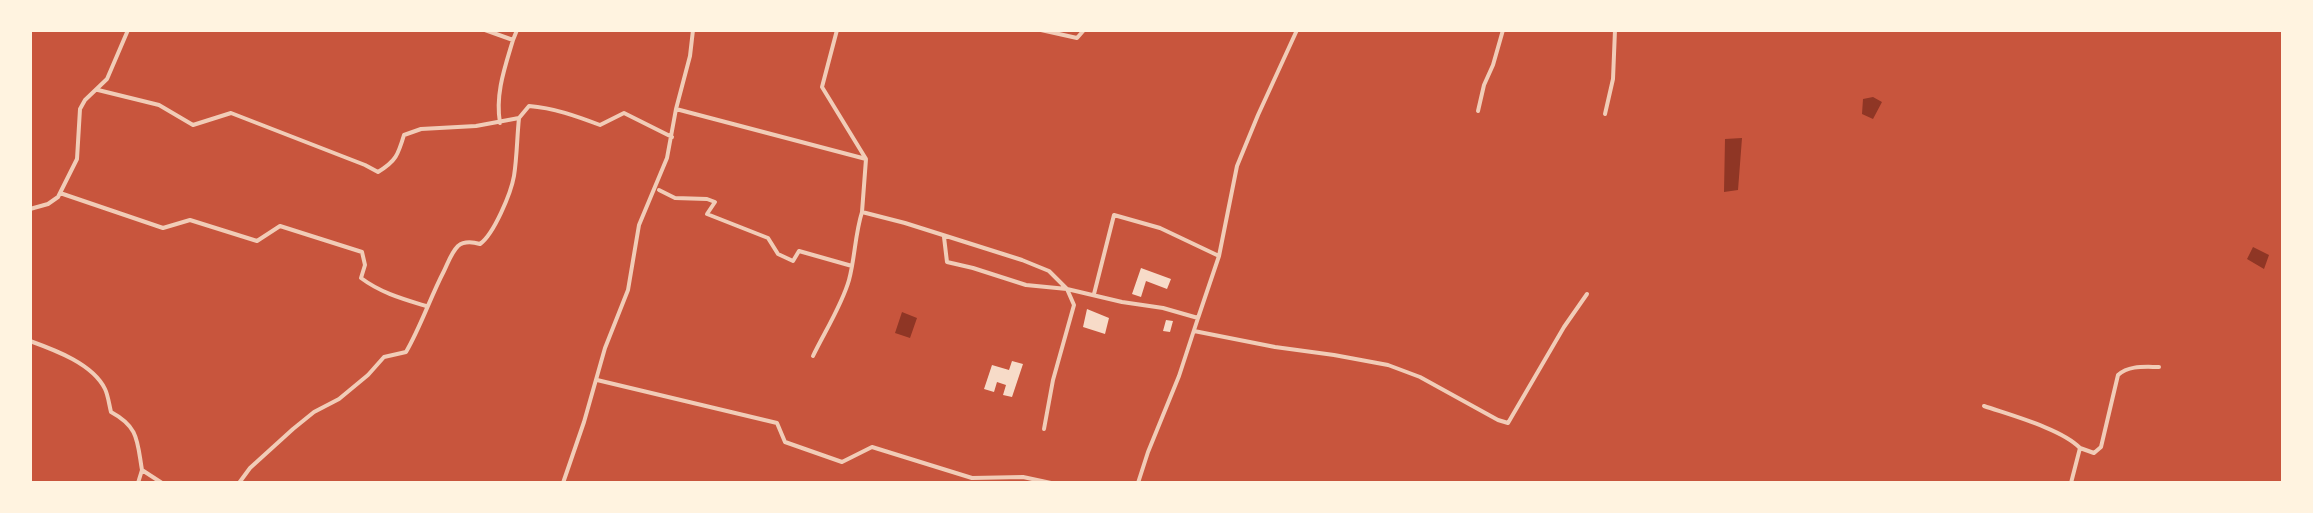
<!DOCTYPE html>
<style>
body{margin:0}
#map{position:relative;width:2313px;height:513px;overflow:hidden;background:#c8553d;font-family:Merriweather,serif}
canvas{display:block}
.frame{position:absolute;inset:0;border:32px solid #fff3e0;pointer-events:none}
</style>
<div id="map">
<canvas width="2313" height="513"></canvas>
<div class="frame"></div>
</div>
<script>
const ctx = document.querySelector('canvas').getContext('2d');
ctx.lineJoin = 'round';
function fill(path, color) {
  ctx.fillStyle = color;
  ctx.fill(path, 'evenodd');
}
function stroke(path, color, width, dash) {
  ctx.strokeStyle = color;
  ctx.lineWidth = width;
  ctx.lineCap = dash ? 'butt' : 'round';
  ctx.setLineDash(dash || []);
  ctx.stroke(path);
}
const water = new Path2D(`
 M 1873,97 L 1882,102 L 1873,119 L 1862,114 L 1863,99 Z
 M 1742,138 L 1738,190 L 1724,192 L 1725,139 Z
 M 2253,247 L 2269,255 L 2264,269 L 2247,259 Z
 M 902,312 L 917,318 L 910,338 L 895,333 Z`);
const building = new Path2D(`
 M 1141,268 L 1171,279 L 1167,289 L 1146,281 L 1141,297 L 1132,294 Z
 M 1087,309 L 1109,318 L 1105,334 L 1083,327 Z
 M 1166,320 L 1173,321 L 1170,332 L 1163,331 Z
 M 1012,361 L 1023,364 L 1012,397 L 1003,395 L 1006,385 L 997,382 L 994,392 L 984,389 L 992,365 L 1009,370 Z`);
const minor = new Path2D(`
 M 485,30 L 513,40 L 517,30
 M 693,30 L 690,56 L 676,109 L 866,159 L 862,212 L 905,223 L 1022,260 L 1049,271 L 1067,289 L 1122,302 L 1163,308 L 1198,318 L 1219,256 L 1237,166 L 1258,115 L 1297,30
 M 837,30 L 822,87 L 866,159
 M 1041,30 L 1077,38 L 1084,30
 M 98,90 L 159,105 L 193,125 L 231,113 L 365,165 L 378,172 C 396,161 398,155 404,135 L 421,129 L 476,126 L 519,118 C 517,137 517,157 514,176 C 511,193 494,234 480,244 C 473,242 464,241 458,246 C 451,253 448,263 444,271 C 430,298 421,326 406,352 L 384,357 L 368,375 L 339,399 L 314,412 L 293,429 L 250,468 L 239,483
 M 1478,111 L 1484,85 L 1493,65 L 1503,30
 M 1605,114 L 1613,79 L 1615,30
 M 519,118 L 529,106 C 554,108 576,116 600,125 L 624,113 L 672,137
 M 500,123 C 495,94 505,67 513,40
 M 659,190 L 675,198 L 707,199 L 715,202 L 707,214 L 768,238 L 778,254 L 793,261 L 799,251 L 852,266
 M 60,193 L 163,228 L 190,220 L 257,241 L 280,226 L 362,252 L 365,265 L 361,278 C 381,293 403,299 426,306
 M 30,209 L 48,204 L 58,197 L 77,159 L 80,109 L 85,100 L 107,79 L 128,30
 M 944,237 L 947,262 L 973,268 L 1026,285 L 1067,289 L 1074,305 L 1053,380 L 1044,429
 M 1094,294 L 1114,215 L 1160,228 L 1219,256
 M 1194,331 L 1275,347 L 1334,355 L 1388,365 L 1420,377 L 1498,420 L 1508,423 L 1564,327 L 1587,294
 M 30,341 C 55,350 93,364 105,389 C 108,395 109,404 111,412 C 139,427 137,441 142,470
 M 813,356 C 824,333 842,305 849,280 C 855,258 855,234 862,212
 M 597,380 L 777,423 L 785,442 L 842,462 L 872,447 L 972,478 L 1023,477 L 1051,483
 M 1984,406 C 2010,415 2062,429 2080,448 L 2071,483
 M 2080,448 L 2094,453 L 2101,447 L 2118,375 C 2129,365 2145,367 2159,367
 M 138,483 L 142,470 L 162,483
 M 563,483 L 584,422 L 605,348 L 628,290 L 639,225 L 667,158 L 676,109
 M 1138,483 L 1148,452 L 1179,376 L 1198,318`);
fill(water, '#8f3625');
fill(building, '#f7dbc8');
stroke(minor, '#f1ccb7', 4);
</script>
